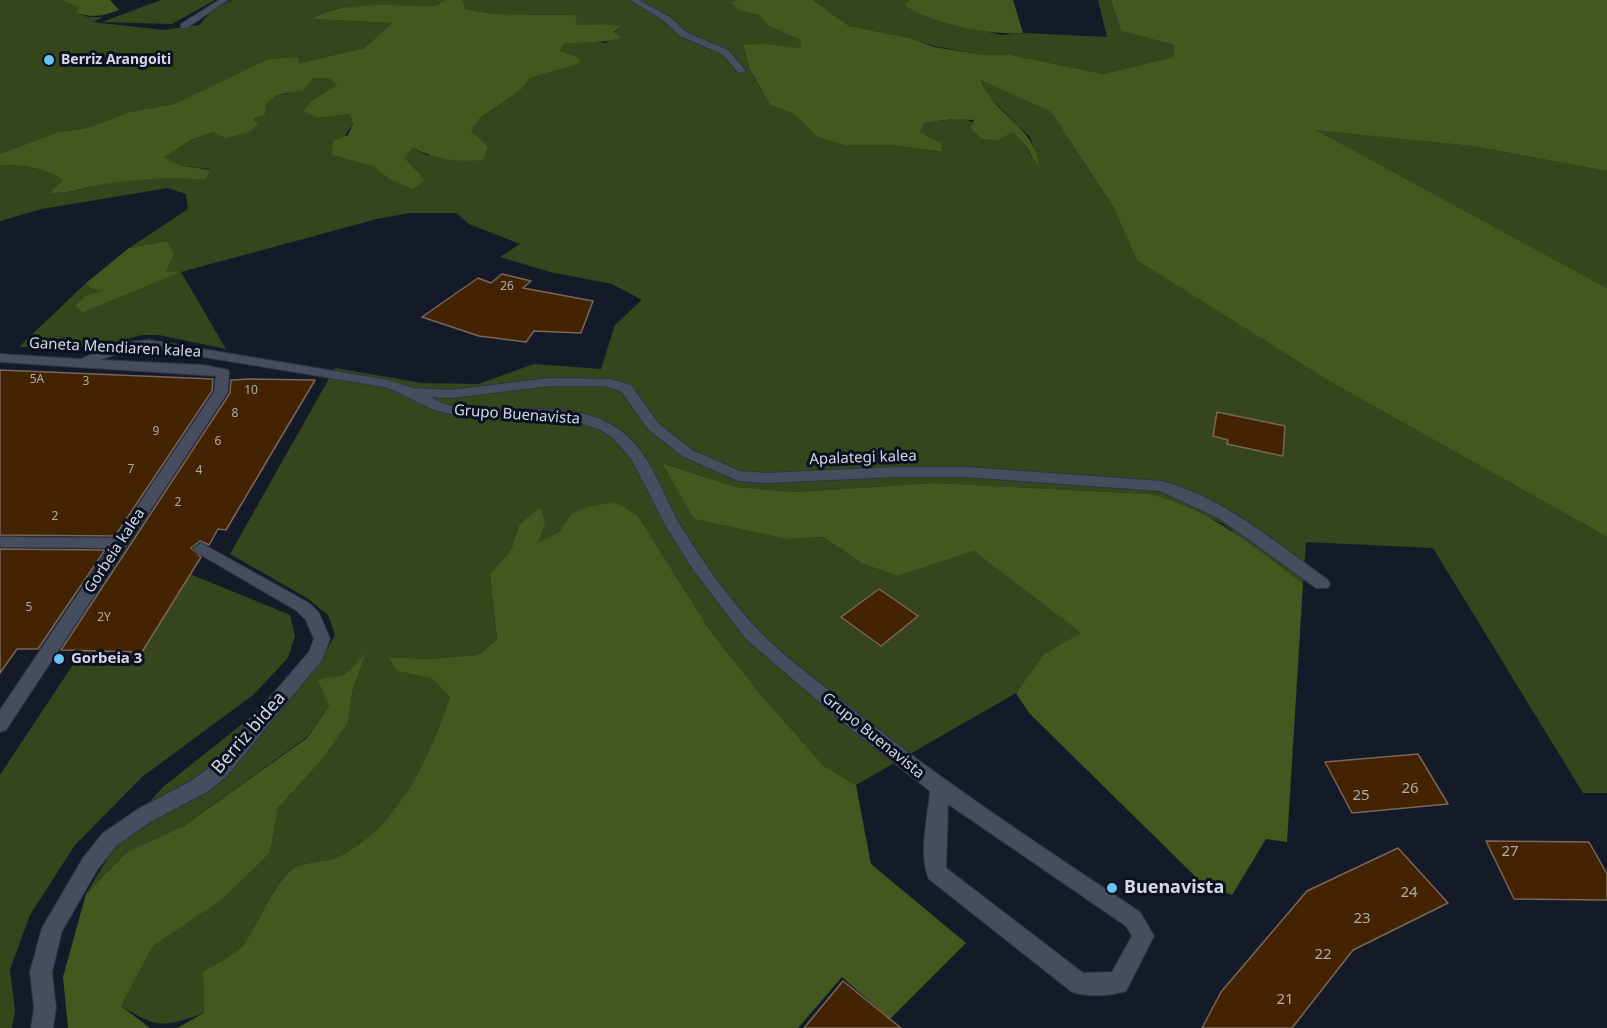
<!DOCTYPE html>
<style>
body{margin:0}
canvas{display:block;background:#151a29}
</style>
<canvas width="1607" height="1028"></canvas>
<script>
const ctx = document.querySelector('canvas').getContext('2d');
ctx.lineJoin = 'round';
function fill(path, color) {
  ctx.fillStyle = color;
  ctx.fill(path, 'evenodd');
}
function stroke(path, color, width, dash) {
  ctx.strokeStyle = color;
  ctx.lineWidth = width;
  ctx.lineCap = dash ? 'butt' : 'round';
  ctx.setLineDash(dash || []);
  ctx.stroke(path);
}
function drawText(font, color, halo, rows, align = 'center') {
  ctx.font = font + ' "Noto Sans",sans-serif';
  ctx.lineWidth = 6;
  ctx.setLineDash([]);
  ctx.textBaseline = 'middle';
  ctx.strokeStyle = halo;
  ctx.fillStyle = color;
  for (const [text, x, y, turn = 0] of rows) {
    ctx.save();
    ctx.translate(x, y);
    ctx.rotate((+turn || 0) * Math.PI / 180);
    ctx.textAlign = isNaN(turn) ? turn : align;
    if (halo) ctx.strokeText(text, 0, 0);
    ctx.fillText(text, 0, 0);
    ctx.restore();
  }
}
const green = new Path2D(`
 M 0,0 L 62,0 L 80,8 L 77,13 L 88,17 L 103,17 L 93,22 L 164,30 L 199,25 L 213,10 L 232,0 L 445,0 L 436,6 C 404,6 334,0 312,19 L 392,23 L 364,48 L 298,63 L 298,58 L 268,59 L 174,104 L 129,112 L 87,128 L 58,132 L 0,154 Z
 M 161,0 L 215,0 L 172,24 L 102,22 Z
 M 463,0 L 738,0 L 732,2 L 739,9 L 759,15 L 767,25 L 800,40 L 802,48 L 743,46 L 749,69 L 770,105 L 794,114 L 817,137 L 844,145 L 892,145 L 941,152 L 941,143 L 920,132 L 924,123 C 964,117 967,114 999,140 L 1012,131 C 1028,144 1026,153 1040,166 L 1030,137 L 987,95 L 981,79 L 1051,112 L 1114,208 L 1138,260 L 1329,381 L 1607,537 L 1607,793 L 1583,793 L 1433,548 L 1306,542 L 1303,584 L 1222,523 L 1149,494 L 935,483 L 796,492 L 736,487 L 663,463 L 694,519 L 786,539 L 823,537 L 863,564 L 898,576 L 974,551 L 1082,633 L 1044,654 L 1016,693 L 856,785 L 824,766 L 760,694 L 709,629 L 638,516 L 571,514 L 559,532 L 537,544 L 519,525 L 511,550 L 490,574 L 497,640 L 478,655 L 428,659 L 388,657 L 397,671 L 432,677 L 450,697 C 428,759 401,825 338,857 C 324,863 306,861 294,868 C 275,878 257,927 244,944 C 236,955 215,964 203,972 L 204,1013 C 162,1028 158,1028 121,1006 L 153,946 L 223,899 L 270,853 L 278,808 L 321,761 L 348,721 L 353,689 L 365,655 L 307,737 L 184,826 L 128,851 L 86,894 L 124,831 L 163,787 L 319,663 L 335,635 L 328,615 L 307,598 L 230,554 L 335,368 L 422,383 L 478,384 L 534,364 L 601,369 L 615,325 L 642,300 L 612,284 L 550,272 L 500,257 L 520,244 L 469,224 L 456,213 L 410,213 L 377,219 L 181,272 L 226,349 L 159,335 L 142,335 L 97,347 L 19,347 L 86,283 L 92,289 L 105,291 L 75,306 L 82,313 L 178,272 L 166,271 L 167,241 L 129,248 L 188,209 L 186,194 L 168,188 L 42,209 L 0,221 L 0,166 C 22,164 45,168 63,180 L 51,193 C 70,194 83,188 102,184 C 136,177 171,176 206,180 L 210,169 L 179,165 L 163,157 L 191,140 L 265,115 L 266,104 L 277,95 L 288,94 L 313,78 L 332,79 L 337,85 L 311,101 L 303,111 L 317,118 L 350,114 L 353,124 L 332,155 L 372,166 L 391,180 L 403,158 L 413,148 L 428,156 L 471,131 L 480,118 L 522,89 L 530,78 L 580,63 L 578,57 L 559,51 L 564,44 L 588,41 L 606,43 L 619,28 C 605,21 590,27 574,24 L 575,15 L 492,14 L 465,9 Z
 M 813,0 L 910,0 L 905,5 L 957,24 L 1001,35 L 1023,33 L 1107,37 L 1098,0 L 1111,0 L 1121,31 L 1174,45 L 1173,57 L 1103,74 L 1012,55 L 984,55 L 934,46 L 910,38 L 849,26 Z
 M 1314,129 L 1472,146 L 1607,171 L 1607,288 Z
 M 190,574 L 290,615 L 295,636 L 288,658 L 253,695 L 142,777 L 75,845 L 30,915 L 10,969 L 15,1011 L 12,1028 L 0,1028 L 0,775 L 82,651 L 142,652 Z`);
const forest = new Path2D(`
 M 62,0 L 110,0 L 119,10 C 103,16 93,18 77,13 L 79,8 Z
 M 445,0 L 463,0 L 465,9 L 492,14 L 575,15 L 577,19 L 575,24 C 590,27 605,21 620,27 L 614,32 L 621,38 C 602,44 584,41 564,44 L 560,51 L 578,57 L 581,63 L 530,78 L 522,89 L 480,118 L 471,131 L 488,147 L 483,160 C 456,162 438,160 413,148 L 404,158 L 425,180 L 413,189 L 391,180 L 372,166 L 332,155 L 333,141 L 348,135 L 353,124 L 350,114 L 317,118 L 303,111 L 311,101 L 337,85 L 331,79 L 313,78 L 304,90 L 277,95 L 266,104 L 265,115 L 253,119 L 258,124 L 247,133 L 225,138 L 214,132 L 191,140 L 164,157 L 179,165 L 210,170 L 206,180 C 171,176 139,179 104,184 C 84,187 71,194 50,193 L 63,180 C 45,168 22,164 0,166 L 0,154 L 58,132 L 87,128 L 129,112 L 174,104 L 268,59 L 298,57 L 299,63 L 364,48 L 392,23 L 312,19 C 338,0 401,6 436,6 Z
 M 738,0 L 813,0 L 849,26 L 910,38 L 934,47 L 984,55 L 1012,55 L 1103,74 L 1173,57 L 1174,45 L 1121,31 L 1111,0 L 1607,0 L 1607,171 L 1472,146 L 1316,130 L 1607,288 L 1607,537 L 1329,381 L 1137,260 L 1114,208 L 1051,112 L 981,80 C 994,117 1033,122 1040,168 C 1028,153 1028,144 1012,132 L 999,140 L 982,139 L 971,128 L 974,120 L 952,119 L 924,123 L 920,132 L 941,143 L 942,152 L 892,145 L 844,145 L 817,137 L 794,114 L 770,105 L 749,68 L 743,45 L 763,44 L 801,48 L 800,40 L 767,25 L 759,15 L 739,10 L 731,2 Z
 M 910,0 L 1013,0 L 1023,33 C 991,36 931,23 904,5 Z
 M 167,241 L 174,253 L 166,271 L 180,272 L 82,313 L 75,306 L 85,296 L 103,291 L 92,289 L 86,283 L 129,248 Z
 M 662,463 L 736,487 L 796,492 L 935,483 L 1149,494 C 1212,510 1252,545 1303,584 L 1287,842 L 1266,839 L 1232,895 L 1202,883 L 1029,713 L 1016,693 L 1044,654 L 1081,633 L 974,551 L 898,576 L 863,564 L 823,537 L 786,539 L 694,519 Z
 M 615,502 L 638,516 L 709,629 L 760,694 L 824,766 L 856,785 L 871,864 L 966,943 L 890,1019 L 842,977 L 798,1028 L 177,1028 L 204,1013 L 203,972 C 215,964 235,955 244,944 C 257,927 275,879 294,868 C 306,861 324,863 338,857 C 400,826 428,759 450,697 L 432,678 L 397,671 L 388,657 L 428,659 L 478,655 L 497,640 L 490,574 L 511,550 L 519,525 L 540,507 L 545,522 L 538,543 L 559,532 L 571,514 L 587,507 Z
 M 366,653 L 353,689 L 348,722 L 321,761 L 278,808 L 270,853 L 223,899 L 153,946 L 121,1006 L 150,1028 L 68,1028 L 63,977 L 86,894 L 128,851 L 184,826 L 307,738 L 329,706 L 318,680 L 345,675 Z`);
const building = new Path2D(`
 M 502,274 L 531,281 L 523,288 L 593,301 L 581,333 L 534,331 L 526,342 L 479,336 L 422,317 L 478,278 L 491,283 Z
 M 0,370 L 213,379 L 212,391 L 115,536 L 0,535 Z
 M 250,379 L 315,380 L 226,530 L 218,529 L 209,545 L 200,541 L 191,548 L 201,557 L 142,652 L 61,650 L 230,393 L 231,380 Z
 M 1217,412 L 1285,426 L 1283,456 L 1227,444 L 1228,440 L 1213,436 Z
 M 0,549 L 105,550 L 38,649 L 17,649 L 0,673 Z
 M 879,589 L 918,616 L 881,646 L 841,617 Z
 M 1418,754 L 1448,804 L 1352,813 L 1325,762 Z
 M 1486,841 L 1589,842 L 1607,874 L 1607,900 L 1514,899 Z
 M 1398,848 L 1448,903 L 1353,950 L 1292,1028 L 1202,1028 L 1221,992 L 1307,891 Z
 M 843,981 L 901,1028 L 804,1028 Z`);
const minor = new Path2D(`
 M 219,0 L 228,0 L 187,28 L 181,28 L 181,24 Z
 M 630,0 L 639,0 L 670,17 L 686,32 L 728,50 L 746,71 L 739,73 L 722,54 L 680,36 L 664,21 Z
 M 149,340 L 388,380 L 413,388 L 451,390 L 550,378 L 610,379 L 631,385 L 658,423 L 692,450 L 740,471 L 767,473 L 894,467 L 966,467 L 1162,481 C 1225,498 1276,543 1328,580 L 1330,584 L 1328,588 L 1316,588 L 1220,519 L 1160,491 L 966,477 L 894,477 L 767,483 L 738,481 L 682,456 L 648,429 L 621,391 L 604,386 L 550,386 L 451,398 L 430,397 C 483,429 562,387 621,431 C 652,454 663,496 682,528 C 704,564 730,600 759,631 C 783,656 813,677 840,699 C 935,777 1038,844 1140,912 L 1154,936 L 1126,991 C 1111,996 1087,997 1072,992 L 929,879 C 918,854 928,817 930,791 L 852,730 L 746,639 L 694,571 L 665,525 L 632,460 L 613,438 L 601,430 L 569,419 L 450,414 C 427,410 407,395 385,387 L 149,348 L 126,350 L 101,360 L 203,365 L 228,370 L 229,373 L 228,392 L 6,730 L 0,732 L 0,710 L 109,548 L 0,547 L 0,537 L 116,538 L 214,392 L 216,376 L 0,362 L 0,354 L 81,359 L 120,343 ZM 948,804 L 1126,926 L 1132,936 L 1112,972 L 1083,973 L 946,868 Z
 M 201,543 L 309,603 L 319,613 L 330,639 L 322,660 L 226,777 L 205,793 L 152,821 L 117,845 L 97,870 L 62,931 L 52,972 L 56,1008 L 53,1028 L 31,1028 L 34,1008 L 30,972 L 42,928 L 83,858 L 103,833 L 138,809 L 191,781 L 212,765 L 309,652 L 314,639 L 306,620 L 297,611 L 196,552 L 193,548 Z`);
const markers = [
 [49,60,6,"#69c3f1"],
 [59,659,6,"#69c3f1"],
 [1112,888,6,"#69c3f1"]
];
const numberNames = [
 ["26",507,287],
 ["5A",37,380],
 ["3",86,382],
 ["10",251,391],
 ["8",235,414],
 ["9",156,432],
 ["6",218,442],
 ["7",131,470],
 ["4",199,471],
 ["2",178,503],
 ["2",55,517],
 ["5",29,608],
 ["2Y",104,618]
];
const farPoinames = [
 ["Berriz Arangoiti",61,60]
];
const streetNames = [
 ["Ganeta Mendiaren kalea",115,348,3],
 ["Grupo Buenavista",517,415,4],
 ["Apalategi kalea",863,458,-2],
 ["Gorbeia kalea",115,551,-57],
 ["Grupo Buenavista",873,736,39]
];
const poiNames = [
 ["Gorbeia 3",71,659]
];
const nearNumbernames = [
 ["26",1410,789],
 ["25",1361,796],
 ["27",1510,852],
 ["24",1409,893],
 ["23",1362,919],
 ["22",1323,955],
 ["21",1285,1000]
];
const nearStreetnames = [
 ["Berriz bidea",249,733,-49]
];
const nearPoinames = [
 ["Buenavista",1124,888]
];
fill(green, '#36451b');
fill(forest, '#44571f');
fill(building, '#432301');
stroke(building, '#786759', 1.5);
stroke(minor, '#313340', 2);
fill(minor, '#464d5e');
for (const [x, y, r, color] of markers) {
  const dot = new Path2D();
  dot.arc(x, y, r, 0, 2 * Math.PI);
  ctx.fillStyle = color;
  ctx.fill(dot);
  stroke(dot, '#0c1120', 2);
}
drawText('12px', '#afabaa', null, numberNames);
drawText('bold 14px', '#d3d8e2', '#0c1120', farPoinames, 'left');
drawText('15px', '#d3d8e2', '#0c1120', streetNames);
drawText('bold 15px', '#d3d8e2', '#0c1120', poiNames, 'left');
drawText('15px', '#afabaa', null, nearNumbernames);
drawText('18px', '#d3d8e2', '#0c1120', nearStreetnames);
drawText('bold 18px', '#d3d8e2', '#0c1120', nearPoinames, 'left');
</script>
